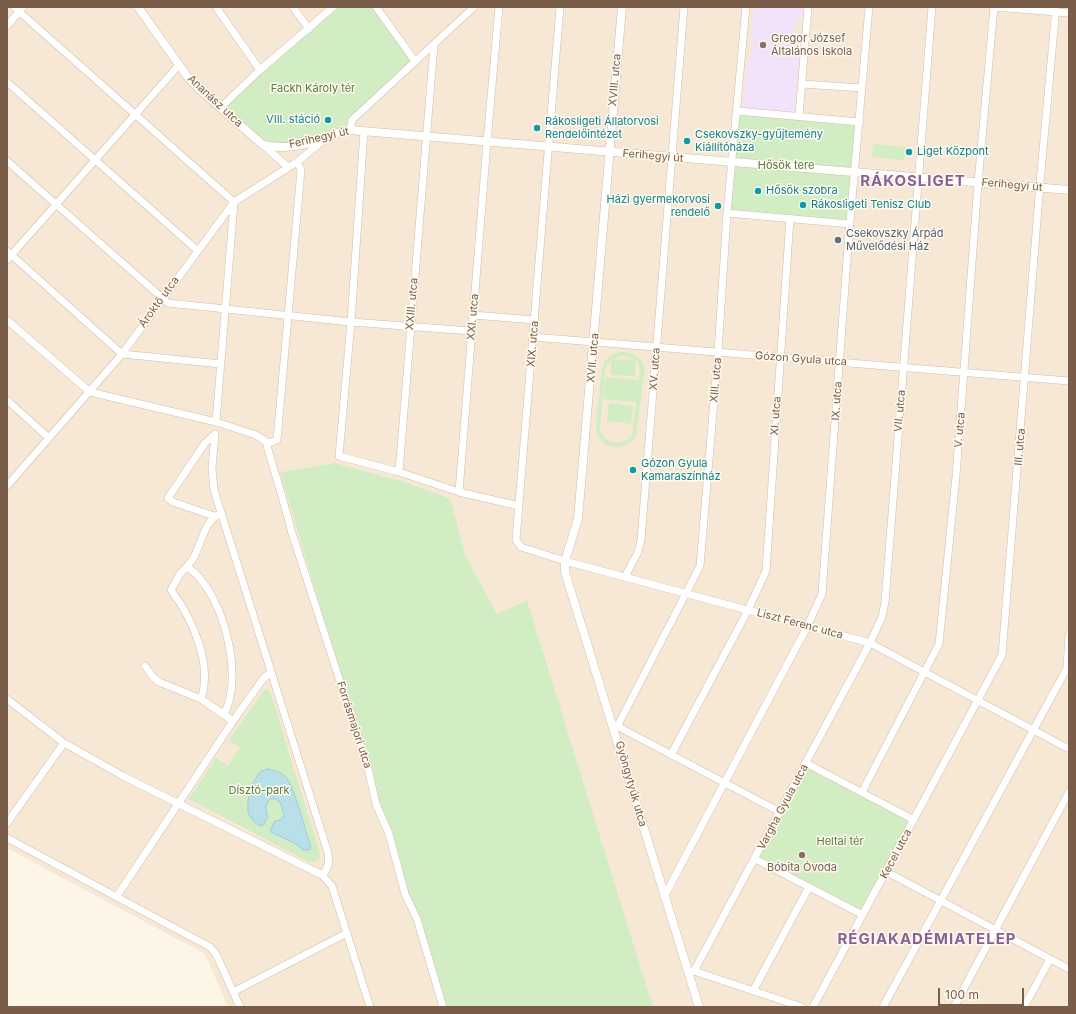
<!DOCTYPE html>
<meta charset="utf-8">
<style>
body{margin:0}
#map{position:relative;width:1076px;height:1014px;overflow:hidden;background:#fdf6e7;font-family:Inter,sans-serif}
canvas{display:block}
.frame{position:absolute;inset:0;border:8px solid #795d49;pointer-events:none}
.scale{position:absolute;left:938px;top:988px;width:86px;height:18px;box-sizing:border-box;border:2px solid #795d49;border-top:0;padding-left:5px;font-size:12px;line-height:14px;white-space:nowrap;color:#795d49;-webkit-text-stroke:3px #fff9ee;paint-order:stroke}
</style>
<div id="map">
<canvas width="1076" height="1014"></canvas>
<div class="frame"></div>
<div class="scale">100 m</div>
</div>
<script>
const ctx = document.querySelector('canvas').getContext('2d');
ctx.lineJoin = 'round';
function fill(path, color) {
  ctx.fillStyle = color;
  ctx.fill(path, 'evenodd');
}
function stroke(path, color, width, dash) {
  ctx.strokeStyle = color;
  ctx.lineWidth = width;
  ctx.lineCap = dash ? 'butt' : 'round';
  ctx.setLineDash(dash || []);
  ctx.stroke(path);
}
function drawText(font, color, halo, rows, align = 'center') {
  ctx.font = font + ' Inter,sans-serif';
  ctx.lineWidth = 3;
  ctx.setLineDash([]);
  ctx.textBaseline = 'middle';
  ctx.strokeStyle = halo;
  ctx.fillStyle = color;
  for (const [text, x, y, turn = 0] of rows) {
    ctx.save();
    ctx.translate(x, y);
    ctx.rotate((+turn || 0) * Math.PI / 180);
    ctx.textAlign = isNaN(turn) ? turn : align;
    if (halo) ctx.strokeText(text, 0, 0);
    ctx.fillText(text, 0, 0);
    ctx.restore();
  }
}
const residential = new Path2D(`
 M 7,7 L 1069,7 L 1069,1007 L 653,1007 L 527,600 L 497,614 L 465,554 L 451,499 L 334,463 L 280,472 L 439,1007 L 228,1007 L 205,954 L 7,848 Z`);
const education = new Path2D(`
 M 754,7 L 804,7 L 803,19 L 796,18 L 794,37 L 801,38 L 794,113 L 743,108 L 748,56 L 752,56 L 754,40 L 751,40 Z`);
const green = new Path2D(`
 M 333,7 L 376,7 L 415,61 L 350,125 L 327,138 L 271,147 L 220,108 Z
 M 737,111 L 860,122 L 850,224 L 727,213 Z
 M 873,144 L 905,147 L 904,160 L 872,157 Z
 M 622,352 C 633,353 641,357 645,368 L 636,436 C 627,451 603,451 597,433 C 595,427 601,368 604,363 C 608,356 614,353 622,352 ZM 622,355 L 637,360 L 640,369 L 632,435 C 622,447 605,445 600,430 L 605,369 L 611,360 L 611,375 L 635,376 L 636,360 L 612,359 Z
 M 605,377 L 638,380 L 636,402 L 603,399 Z
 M 609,403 L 633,406 L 631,424 L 607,421 Z
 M 334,463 L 404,482 L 451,499 L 465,554 L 497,614 L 527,600 L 653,1007 L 439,1007 L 280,472 Z
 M 265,689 L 270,691 L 320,854 L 319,859 L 314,862 L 309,862 L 189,799 L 216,758 L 228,766 L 240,748 L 229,740 Z
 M 806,763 L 914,820 L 863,915 L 755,859 Z`);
const water = new Path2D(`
 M 269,769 C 275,771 281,772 286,777 C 294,786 306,833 311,847 L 310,850 L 303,850 L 296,844 L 271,832 L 270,830 L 275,821 L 280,820 L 284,816 L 281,804 L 276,799 L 270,799 C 265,805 265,809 268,817 L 263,825 L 260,826 C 255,823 252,820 249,815 C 245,804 251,783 258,775 C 261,770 264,770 269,769 Z`);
const minor = new Path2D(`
 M 14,7 L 234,202
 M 216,7 L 260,70
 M 293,7 L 309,29
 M 376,7 L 415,61
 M 560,7 L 516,540 L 521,547 L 565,561 L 870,643 L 1069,749
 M 995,7 L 1069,13
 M 7,26 L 23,7
 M 7,82 L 197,250
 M 802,84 L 862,88
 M 220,108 L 260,70 L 333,7
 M 737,111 L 860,122
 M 799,116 L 808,7
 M 350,130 L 352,120 L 474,7
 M 364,131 L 351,322 L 339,456 L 399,472 L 459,492 L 519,506
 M 263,145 L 288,167
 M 7,161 L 168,303 L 351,322 L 471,331
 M 727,213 L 850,224
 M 7,251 L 122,354 L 221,364
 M 7,260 L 178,66
 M 473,315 L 535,320
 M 7,320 L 90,392 L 216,422 L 256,435 L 268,443
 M 533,337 L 1069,381
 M 7,400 L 49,438
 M 216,422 L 234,203
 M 215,434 L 212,468 L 214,490 L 328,853 C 329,863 329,868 322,875
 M 268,443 L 267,446 C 275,474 284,501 291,530 L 368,768 L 376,804 L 389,834 L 405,894 L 417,919 L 443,1007
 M 268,443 L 277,440 L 301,170 L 297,162
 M 399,472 L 434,45
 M 7,486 L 122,354 L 234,202 L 297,162 L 325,139
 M 459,492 L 487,142 L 499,7
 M 214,516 L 173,502 L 168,498 L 205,443 L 215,434
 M 188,567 C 192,571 198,575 201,580 C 226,609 243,680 224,714
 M 625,577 L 638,552 L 641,540 L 684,7
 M 145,666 L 153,677 L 159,682 L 201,699 L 233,721
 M 7,699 L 64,743 L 123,776 L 322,875 L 332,886 L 370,1007
 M 201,699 C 213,664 192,618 171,590 C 174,585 177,579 180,574 C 185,568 190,564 194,557 C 202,542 204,521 221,513
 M 613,724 L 780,812
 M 618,725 L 700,566 L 718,353 L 727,213 L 746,7
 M 671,755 L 748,610 L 766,571 L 790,218
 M 806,763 L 914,820
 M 862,792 L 939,644 L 956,476 L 978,183 L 994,7
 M 7,823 L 64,743
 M 7,838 L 210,947 L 216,954 L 240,1007
 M 755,859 L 863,915
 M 887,872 L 1069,969
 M 117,896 L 233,721 L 263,679 L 271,672
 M 664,897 L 807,627 L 822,594 L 849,233 L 869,7
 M 694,971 L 870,643 L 882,617 L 885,602 L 932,7
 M 690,972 L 694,971 L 802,1007
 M 753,991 L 809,887
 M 233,992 L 347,933
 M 813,1007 L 1002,655 L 1040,183 L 1056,7
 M 883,1007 L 1067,668 L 1069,635
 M 954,1007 L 1069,792
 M 1024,1007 L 1050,959`);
const tertiary = new Path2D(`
 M 138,7 L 187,76 L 199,89 L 263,145 C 283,150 308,145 326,138 C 335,135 341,130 350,130 L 1069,190
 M 622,7 L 578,519 L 565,561 L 565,572 L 699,1007`);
const markers = [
 [763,45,4,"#8d6e63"],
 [328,120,4,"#0f9aa8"],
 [537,128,4,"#0f9aa8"],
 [687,141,4,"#0f9aa8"],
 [909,152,4,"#0f9aa8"],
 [758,191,4,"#0f9aa8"],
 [803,205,4,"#0f9aa8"],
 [718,206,4,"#0f9aa8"],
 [838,240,4,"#5c6f8a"],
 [633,470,4,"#0f9aa8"],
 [802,855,4,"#8d6e63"]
];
const educationNames = [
 ["Gregor József",771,39],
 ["Általános Iskola",771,52],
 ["Bóbita Óvoda",802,868,"center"]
];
const streetNames = [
 ["XVIII. utca",615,80,-85],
 ["Ananász utca",215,101,43],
 ["Ferihegyi út",319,138,-13],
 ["Ferihegyi út",653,156,5],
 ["Ferihegyi út",1012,185,5],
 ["Ároktő utca",159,302,-54],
 ["XXIII. utca",412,304,-85],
 ["XXI. utca",473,317,-85],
 ["XIX. utca",533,344,-85],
 ["XVII. utca",593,358,-85],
 ["Gózon Gyula utca",801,359,4],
 ["XV. utca",655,369,-86],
 ["XIII. utca",716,380,-85],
 ["IX. utca",837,401,-86],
 ["VII. utca",900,411,-85],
 ["XI. utca",776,416,-86],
 ["V. utca",960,430,-85],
 ["III. utca",1020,447,-85],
 ["Liszt Ferenc utca",800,624,15],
 ["Forrásmajori utca",354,725,72],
 ["Gyöngytyúk utca",631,784,74],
 ["Vargha Gyula utca",783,807,-62],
 ["Kecel utca",896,854,-62]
];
const parkNames = [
 ["Fackh Károly tér",313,89],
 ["Hősök tere",786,166],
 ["Dísztó-park",259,791],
 ["Heltai tér",840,842]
];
const cultureNames = [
 ["VIII. stáció",320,120,"right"],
 ["Rákosligeti Állatorvosi",545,122],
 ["Rendelőintézet",545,135],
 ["Csekovszky-gyűjtemény",695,135],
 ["Kiállítóháza",695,148],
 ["Liget Központ",917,152],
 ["Hősök szobra",766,191],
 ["Házi gyermekorvosi",710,200,"right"],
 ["rendelő",710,213,"right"],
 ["Rákosligeti Tenisz Club",811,205],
 ["Gózon Gyula",641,464],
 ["Kamaraszínház",641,477]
];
const serviceNames = [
 ["Csekovszky Árpád",846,234],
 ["Művelődési Ház",846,247]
];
const districtNames = [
 ["RÁKOSLIGET",913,181],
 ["RÉGIAKADÉMIATELEP",927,939]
];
fill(residential, '#f6e8d4');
fill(education, '#f3e3fa');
fill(green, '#d2ecc4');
fill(water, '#b9dfe8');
stroke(water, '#9fcedb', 1);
stroke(minor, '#d0beab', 8);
stroke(tertiary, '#d0beab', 9);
stroke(minor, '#fff', 7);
stroke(tertiary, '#fff', 8);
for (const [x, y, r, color] of markers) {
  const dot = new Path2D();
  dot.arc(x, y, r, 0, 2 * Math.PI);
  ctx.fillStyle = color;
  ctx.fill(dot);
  stroke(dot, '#fff9ee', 1.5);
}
drawText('11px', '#785e54', '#fff9ee', educationNames, 'left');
drawText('11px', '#795d49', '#fff9ee', streetNames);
drawText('11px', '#4f7f41', '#fff9ee', parkNames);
drawText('11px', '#0d838f', '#fff9ee', cultureNames, 'left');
drawText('11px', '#4e5e75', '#fff9ee', serviceNames, 'left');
ctx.letterSpacing = '1px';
drawText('bold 15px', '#876195', '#fff9ee', districtNames);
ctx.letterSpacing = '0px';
</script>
